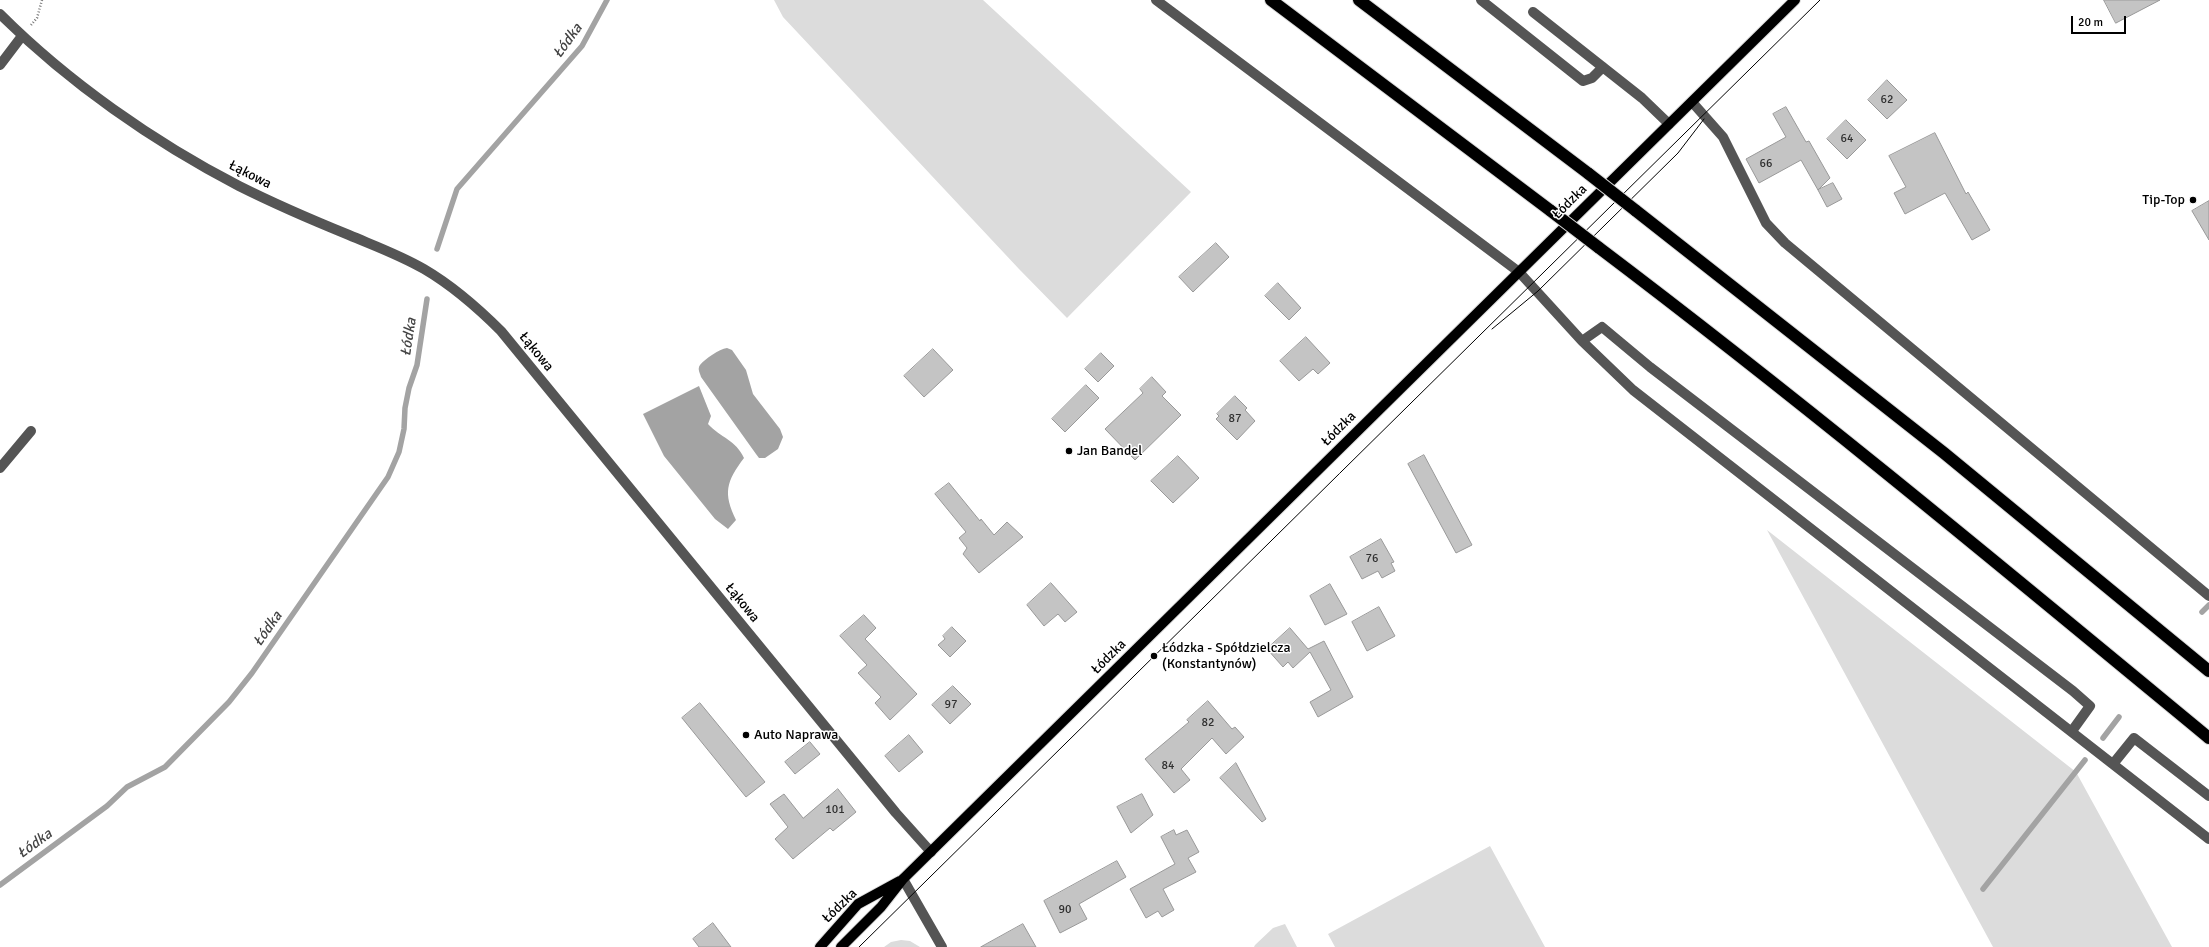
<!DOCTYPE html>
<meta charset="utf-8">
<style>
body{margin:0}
#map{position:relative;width:2209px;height:947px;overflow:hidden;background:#fff;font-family:Signika,sans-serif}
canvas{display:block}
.scale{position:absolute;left:2071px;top:16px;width:55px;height:18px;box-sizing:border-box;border:2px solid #000;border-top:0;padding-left:5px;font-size:12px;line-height:14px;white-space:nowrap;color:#000;-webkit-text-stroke:3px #fff;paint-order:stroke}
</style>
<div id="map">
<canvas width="2209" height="947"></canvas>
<div class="scale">20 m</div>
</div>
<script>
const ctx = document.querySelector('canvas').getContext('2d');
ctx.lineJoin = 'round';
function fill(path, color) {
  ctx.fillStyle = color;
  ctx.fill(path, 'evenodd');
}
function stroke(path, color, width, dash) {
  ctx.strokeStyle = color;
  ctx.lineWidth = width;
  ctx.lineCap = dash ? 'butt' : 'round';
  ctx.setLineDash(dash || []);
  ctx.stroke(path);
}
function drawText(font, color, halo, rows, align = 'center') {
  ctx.font = font + ' Signika,sans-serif';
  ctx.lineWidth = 3;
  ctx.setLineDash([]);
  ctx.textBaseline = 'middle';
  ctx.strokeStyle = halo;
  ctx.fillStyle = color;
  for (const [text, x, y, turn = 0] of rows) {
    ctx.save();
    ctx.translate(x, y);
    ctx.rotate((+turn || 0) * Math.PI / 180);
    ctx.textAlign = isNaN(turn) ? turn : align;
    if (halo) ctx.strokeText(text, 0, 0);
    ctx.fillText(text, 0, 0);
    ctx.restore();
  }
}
const green = new Path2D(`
 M 774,0 L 983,0 L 1191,192 L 1067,318 L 1019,269 L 783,17 Z
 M 1767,530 L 2076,772 L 2172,947 L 1993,947 Z
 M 1490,846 L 1545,947 L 1335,947 L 1328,934 Z
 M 1285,924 L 1297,947 L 1254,947 L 1255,945 L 1273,928 Z
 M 901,940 L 910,941 L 920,947 L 884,947 L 891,942 Z`);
const water = new Path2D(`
 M 727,348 L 732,350 L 746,370 L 753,394 L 780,429 L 783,437 L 778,449 L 765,458 L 759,458 L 756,454 L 701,377 C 700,373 697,369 700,365 C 705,359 719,349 727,348 Z
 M 699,386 L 711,416 L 708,424 C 721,438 736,440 744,458 C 726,482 723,493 736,520 L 728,529 L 715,519 L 664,456 L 643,414 Z`);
const stream = new Path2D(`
 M 437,249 L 457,189 L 582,46 L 607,0
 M 2202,612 L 2209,605
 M 2103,738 L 2119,717
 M 0,885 L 107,806 L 127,787 L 165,767 L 229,702 L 252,673 L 388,477 L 399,452 L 404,429 L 405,408 L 409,388 L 417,365 L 427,299
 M 1983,889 L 2085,760`);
const building = new Path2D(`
 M 2104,0 L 2160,0 L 2116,23 Z
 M 1887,80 L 1907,100 L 1887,119 L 1868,100 Z
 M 1786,107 L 1806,142 L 1809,141 L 1830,178 L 1818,190 L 1801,160 L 1759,183 L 1746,159 L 1786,137 L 1773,114 Z
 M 1846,120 L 1866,140 L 1847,159 L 1827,139 Z
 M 1935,133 L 1966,194 L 1968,192 L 1990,230 L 1972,240 L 1945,193 L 1905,214 L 1894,193 L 1906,187 L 1889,156 Z
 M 1833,183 L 1842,199 L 1827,207 L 1818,190 Z
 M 2209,201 L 2209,240 L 2192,211 Z
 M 1216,243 L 1229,257 L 1193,292 L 1179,277 Z
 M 1278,283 L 1301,308 L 1289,320 L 1265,296 Z
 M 1306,337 L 1330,363 L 1318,374 L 1313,369 L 1299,381 L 1280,361 Z
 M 933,349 L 953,370 L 924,397 L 904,376 Z
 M 1101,353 L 1114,366 L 1098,382 L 1085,369 Z
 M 1152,377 L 1166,392 L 1162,396 L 1181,415 L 1135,460 L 1105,429 L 1143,393 L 1140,389 Z
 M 1086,385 L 1099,398 L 1065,432 L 1052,419 Z
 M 1235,396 L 1247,408 L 1245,410 L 1255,421 L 1237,440 L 1216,419 L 1219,416 L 1217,414 Z
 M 1424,455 L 1472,545 L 1456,553 L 1408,464 Z
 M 1178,456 L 1199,478 L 1173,503 L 1151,481 Z
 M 949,483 L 980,521 L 981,519 L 994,535 L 1007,522 L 1023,537 L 979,573 L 963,554 L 967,548 L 959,538 L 966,532 L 935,494 Z
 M 1381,539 L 1394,562 L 1391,563 L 1395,571 L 1382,578 L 1378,571 L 1362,579 L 1350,557 Z
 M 1051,583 L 1077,612 L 1065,622 L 1058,614 L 1044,626 L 1027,605 Z
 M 1330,584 L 1347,614 L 1325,625 L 1310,596 Z
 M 1379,607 L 1395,636 L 1367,651 L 1352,622 Z
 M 864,615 L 876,628 L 865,639 L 917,694 L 890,720 L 875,703 L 881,697 L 858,673 L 867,665 L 840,636 Z
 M 952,627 L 966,641 L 950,657 L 938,645 L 945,639 L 943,636 Z
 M 1290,628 L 1308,649 L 1324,641 L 1353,697 L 1318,717 L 1310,702 L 1331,690 L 1310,652 L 1293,668 L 1288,662 L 1283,667 L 1267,649 Z
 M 953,686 L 971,704 L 950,724 L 932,705 Z
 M 1208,701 L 1232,729 L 1235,727 L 1244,737 L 1226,754 L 1212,738 L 1181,769 L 1190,780 L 1174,793 L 1145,759 L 1189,722 L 1187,720 Z
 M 700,703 L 765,782 L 746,797 L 682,718 Z
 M 909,735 L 923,752 L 899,772 L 885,756 Z
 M 810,742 L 820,754 L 795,774 L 785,762 Z
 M 1236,763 L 1266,819 L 1262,822 L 1220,778 Z
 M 838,789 L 856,812 L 833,831 L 830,828 L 793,859 L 775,839 L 788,827 L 770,804 L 784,794 L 803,818 Z
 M 1142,794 L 1153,815 L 1131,833 L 1117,807 Z
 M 1174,830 L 1176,835 L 1187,830 L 1199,852 L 1188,858 L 1196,872 L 1163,889 L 1174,910 L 1162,917 L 1158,911 L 1146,918 L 1130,889 L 1175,864 L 1161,837 Z
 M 1117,861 L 1126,877 L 1079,904 L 1087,919 L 1060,933 L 1044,901 Z
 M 713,923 L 731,947 L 699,947 L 693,939 Z
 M 1023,924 L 1036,947 L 981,947 Z`);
const path = new Path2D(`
 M 31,25 L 37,18 L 42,0`);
const minor = new Path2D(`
 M 1156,0 L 1519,272 L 1582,341 L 1633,390 L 2209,839
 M 1481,0 L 1583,81 L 1592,78 L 1603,67
 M 1533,12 L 1642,98 L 1669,124
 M 0,14 C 68,82 154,142 239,186 C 275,204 312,220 349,235 C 375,246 400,255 424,269 C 453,286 477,307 501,331 L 896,813 L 931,852
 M 0,65 L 22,36
 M 1692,102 L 1723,137 L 1766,223 L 1785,243 L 2209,596
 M 1582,341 L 1602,327 L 1650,367 L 2073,691 L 2090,706 L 2072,731
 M 0,468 L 31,431
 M 2113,764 L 2134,738 L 2209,796
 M 903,879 L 942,947`);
const major = new Path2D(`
 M 820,947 L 858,904 L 900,881
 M 841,947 L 881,907 L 903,879 L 1795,0`);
const highway = new Path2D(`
 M 1271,0 L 1551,211
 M 1359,0 L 1589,174
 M 1635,210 L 1944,453 L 2209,671
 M 1598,247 C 1806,404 2008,572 2209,738`);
const tram = new Path2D(`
 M 1492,329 L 1538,291 L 1678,153 L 1704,119
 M 859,947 L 1820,0`);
const highwayBridge = new Path2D(`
 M 1589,174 L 1635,210
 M 1551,211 L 1598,247`);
const markers = [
 [2193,200,4,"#000"],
 [1069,451,4,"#000"],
 [1154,656,4,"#000"],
 [746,735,4,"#000"]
];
const numberNames = [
 ["62",1887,100],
 ["64",1847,139],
 ["66",1766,164],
 ["87",1235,419],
 ["76",1372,559],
 ["97",951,705],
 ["82",1208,723],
 ["84",1168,766],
 ["101",835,810],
 ["90",1065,910]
];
const streetNames = [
 ["Łąkowa",250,175,27],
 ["Łódzka",1570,202,-45],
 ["Łąkowa",536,352,51],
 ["Łódzka",1339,429,-45],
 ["Łąkowa",742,603,51],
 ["Łódzka",1109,657,-45],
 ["Łódzka",840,906,-44]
];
const poiNames = [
 ["Tip-Top",2185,200,"right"],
 ["Jan Bandel",1077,451],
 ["Łódzka - Spółdzielcza",1162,648],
 ["(Konstantynów)",1162,664],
 ["Auto Naprawa",754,735]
];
const waterNames = [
 ["Łódka",568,41,-54],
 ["Łódka",409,337,-81],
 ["Łódka",268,629,-55],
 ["Łódka",35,844,-36]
];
fill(green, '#dcdcdc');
fill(water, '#a3a3a3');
stroke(stream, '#a3a3a3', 5.5);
fill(building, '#c4c4c4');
stroke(building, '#999', 1);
stroke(major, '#dbdbdb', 12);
stroke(highway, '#dbdbdb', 14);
stroke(path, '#777', 2.5, [1, 2]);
stroke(minor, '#555', 10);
stroke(major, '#000', 10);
stroke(highway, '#000', 12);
stroke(tram, '#000', 1);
stroke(highwayBridge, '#dbdbdb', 14, []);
stroke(highwayBridge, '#000', 12);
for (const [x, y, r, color] of markers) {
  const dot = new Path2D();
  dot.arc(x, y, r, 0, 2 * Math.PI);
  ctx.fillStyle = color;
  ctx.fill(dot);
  stroke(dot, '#fff', 1.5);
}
drawText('12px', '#313131', null, numberNames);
drawText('14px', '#000', '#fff', streetNames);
drawText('14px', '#000', '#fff', poiNames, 'left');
drawText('italic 15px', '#444', '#fff', waterNames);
</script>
